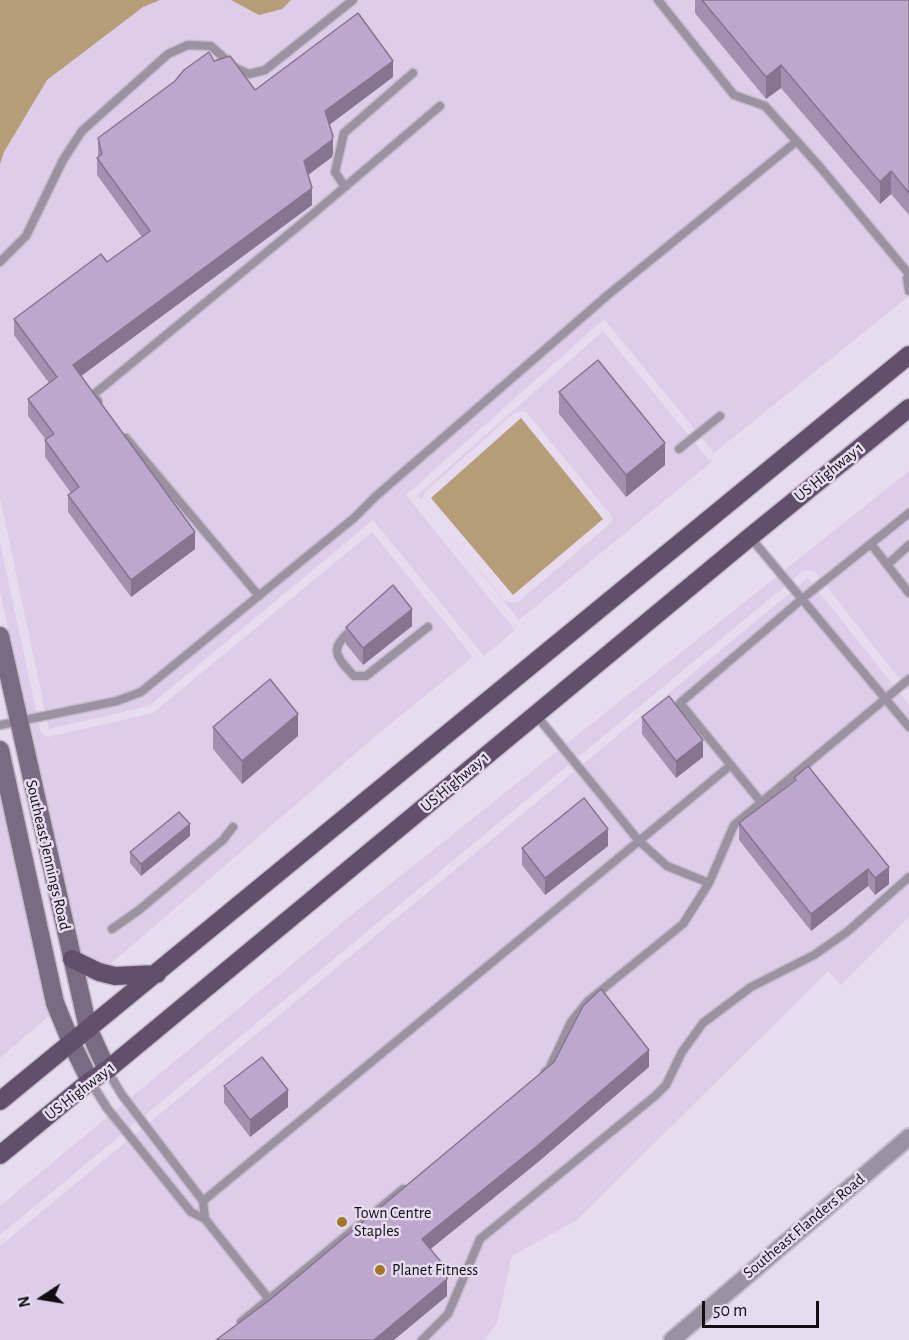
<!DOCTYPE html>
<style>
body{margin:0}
#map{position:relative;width:909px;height:1340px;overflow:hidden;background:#e7dbef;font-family:"Alegreya Sans",sans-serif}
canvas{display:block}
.north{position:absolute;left:12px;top:1268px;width:60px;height:60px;-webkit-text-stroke:4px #e7dbef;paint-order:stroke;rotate:258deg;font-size:16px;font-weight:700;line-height:24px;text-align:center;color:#110d13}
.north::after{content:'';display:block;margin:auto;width:21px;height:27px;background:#110d13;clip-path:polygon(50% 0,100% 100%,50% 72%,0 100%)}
.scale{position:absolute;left:702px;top:1301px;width:117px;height:27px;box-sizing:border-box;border:3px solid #110d13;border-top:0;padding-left:8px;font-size:18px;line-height:21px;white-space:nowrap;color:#110d13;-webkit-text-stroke:4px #e7dbef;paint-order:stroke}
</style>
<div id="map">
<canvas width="909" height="1340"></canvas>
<div class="north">N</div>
<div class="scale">50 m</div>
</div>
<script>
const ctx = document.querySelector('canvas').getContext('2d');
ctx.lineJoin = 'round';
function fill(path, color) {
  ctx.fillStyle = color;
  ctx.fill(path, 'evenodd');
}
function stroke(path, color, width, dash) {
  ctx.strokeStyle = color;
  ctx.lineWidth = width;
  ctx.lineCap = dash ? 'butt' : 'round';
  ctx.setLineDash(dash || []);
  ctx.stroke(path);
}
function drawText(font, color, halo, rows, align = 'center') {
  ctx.font = font + ' "Alegreya Sans",sans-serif';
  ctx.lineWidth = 5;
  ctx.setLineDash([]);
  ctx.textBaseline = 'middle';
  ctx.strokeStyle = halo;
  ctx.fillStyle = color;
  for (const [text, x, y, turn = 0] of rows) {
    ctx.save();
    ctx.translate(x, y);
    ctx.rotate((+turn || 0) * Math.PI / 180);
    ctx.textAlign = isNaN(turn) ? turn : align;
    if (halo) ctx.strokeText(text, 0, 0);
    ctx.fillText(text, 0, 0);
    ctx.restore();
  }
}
const built = new Path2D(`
 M 0,0 L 909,0 L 909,296 L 714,453 L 604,319 L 406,495 L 515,630 L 484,656 L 373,520 L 149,706 L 49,729 L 0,498 Z
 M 603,331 L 707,458 L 713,461 L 519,620 L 444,527 L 505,601 L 513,603 L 519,601 L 611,523 L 612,518 L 610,514 L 528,414 L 523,411 L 514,413 L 425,492 L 422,501 L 418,495 Z
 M 909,471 L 909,691 L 816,573 L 808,570 L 802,572 L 0,1235 L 0,1206 L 354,913 Z
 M 372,532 L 473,657 L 378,734 L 108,966 L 80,953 L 0,592 L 0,542 L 41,733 L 48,737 L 153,713 Z
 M 808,578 L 909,705 L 909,917 L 841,985 L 828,971 L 577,1220 L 512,1256 L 497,1323 L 484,1340 L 0,1340 L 0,1246 Z
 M 0,792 L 50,1015 L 0,1058 Z`);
const water = new Path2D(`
 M 0,0 L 160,0 L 143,7 L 47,80 L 4,152 L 0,164 Z
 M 231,0 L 291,0 L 282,9 L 259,15 Z
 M 521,418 L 603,519 L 513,595 L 431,498 Z`);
const lane = new Path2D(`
 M 658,0 L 734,95 L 765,106 L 820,167 L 909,274
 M 345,187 L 335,172 L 344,133 L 413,73
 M 0,262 L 26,236 L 63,160 L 82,131 L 168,54 L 188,45 L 211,46 L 234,67 L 249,74 L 265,70 L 353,0
 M 909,273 L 907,278 L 909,291
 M 98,401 L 93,395 L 313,214 L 440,106
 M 126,438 L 259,596
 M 679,449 L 720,416
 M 750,537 L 909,727
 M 871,544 L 909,593
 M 887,565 L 909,545
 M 354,628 C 329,648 334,655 354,676 L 366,676 L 428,627
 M 536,715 L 639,841 L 667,866 L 709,883
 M 0,725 L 117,701 L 141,692 L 354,518 L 376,496 L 609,294 L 797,141
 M 761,802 L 680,703 L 802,599 L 909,513
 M 112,929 L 139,910 L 223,840 L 233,827
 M 107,1070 L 122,1095 L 203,1201 L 205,1219
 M 545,1072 L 549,1069 L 571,1022 L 588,1001 L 683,924 L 709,883 L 734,825 L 909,679
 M 90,1081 L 107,1108 L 191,1212 L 205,1219 L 269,1299
 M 203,1201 L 731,765
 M 241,1322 L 403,1189
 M 422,1340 L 448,1314 L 480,1239 L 655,1096 L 666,1085 L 682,1052 L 703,1023 L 751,987 L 814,955 L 847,932 L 909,877`);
const street = new Path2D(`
 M 672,1340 L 909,1137`);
const secondary = new Path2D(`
 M 0,636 L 88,1028 L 107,1070
 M 0,750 L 55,1003 L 71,1042 L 90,1081`);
const primary = new Path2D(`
 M 72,959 L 99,972 L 115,976 L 157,974
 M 0,1101 L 909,355
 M 0,1155 L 90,1081 L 107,1070 L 750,537 L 909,408`);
const wall = new Path2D(`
 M 695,0 L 909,0 L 909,215 L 891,194 L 880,204 L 781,88 L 766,99 L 695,13 Z
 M 214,61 L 255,90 L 393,77 L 329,125 L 333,153 L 332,157 L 308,175 L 312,205 L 81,376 L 195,549 L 131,597 L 68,512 L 68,495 L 71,493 L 45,457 L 45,440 L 46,440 L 28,416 L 28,399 L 49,383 L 14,335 L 14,319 L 107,262 L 142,237 L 97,175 L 97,158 L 98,157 L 98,138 Z
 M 559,392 L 665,465 L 626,497 L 559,414 Z
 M 412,626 L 363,665 L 346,644 L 346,627 Z
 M 642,717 L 703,757 L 676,778 L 642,734 Z
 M 213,727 L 298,736 L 242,784 L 213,749 Z
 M 794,778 L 889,884 L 875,895 L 868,886 L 811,931 L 739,840 L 739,823 L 794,781 Z
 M 190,836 L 141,876 L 130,863 L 130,852 Z
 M 608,846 L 545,895 L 522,865 L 522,848 Z
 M 224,1086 L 288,1107 L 250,1137 L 224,1103 Z`);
const shadedWall = new Path2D(`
 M 393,61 L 393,77 L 325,128 L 325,111 Z
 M 781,65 L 781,88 L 766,99 L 766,77 Z
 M 333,136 L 333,153 L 332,157 L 304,178 L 304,161 Z
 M 891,171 L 891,194 L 880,204 L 880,182 Z
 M 312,188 L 312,205 L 73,382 L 73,365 Z
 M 665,443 L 665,465 L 626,497 L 626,475 Z
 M 195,532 L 195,549 L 131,597 L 131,580 Z
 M 412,609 L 412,626 L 363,665 L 363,648 Z
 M 298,714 L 298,736 L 242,784 L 242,761 Z
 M 703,740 L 703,757 L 676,778 L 676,761 Z
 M 190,824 L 190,836 L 141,876 L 141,864 Z
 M 608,829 L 608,846 L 545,895 L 545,878 Z
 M 889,867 L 889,884 L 875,895 L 875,878 Z
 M 868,869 L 868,886 L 811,931 L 811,914 Z
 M 649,1050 L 649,1067 L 537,1163 L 422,1256 L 422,1239 Z
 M 288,1090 L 288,1107 L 250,1137 L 250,1120 Z
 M 447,1279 L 447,1296 L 394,1340 L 374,1340 Z`);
const building = new Path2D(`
 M 702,0 L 909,0 L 909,193 L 891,171 L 880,182 L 781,65 L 766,77 Z
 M 358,13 L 393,61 L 325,111 L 333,136 L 332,140 L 304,161 L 312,188 L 73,365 L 195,532 L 131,580 L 68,495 L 79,487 L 45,440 L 54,434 L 28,399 L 57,377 L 14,319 L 101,254 L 107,262 L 150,231 L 97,158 L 102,154 L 98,138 L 175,81 L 184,70 L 209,52 L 214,61 L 230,56 L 255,90 Z
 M 598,360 L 665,443 L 626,475 L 559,392 Z
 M 393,585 L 412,609 L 363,648 L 346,627 Z
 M 270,679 L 298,714 L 242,761 L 213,727 Z
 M 669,696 L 703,740 L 676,761 L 642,717 Z
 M 808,766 L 889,867 L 875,878 L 868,869 L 811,914 L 739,823 L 796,780 L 794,778 Z
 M 584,798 L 608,829 L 545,878 L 522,848 Z
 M 179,812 L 190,824 L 141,864 L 130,852 Z
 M 601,989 L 649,1050 L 537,1146 L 422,1239 L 446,1268 L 447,1279 L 374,1340 L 216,1340 L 271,1299 L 554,1062 L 583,1006 Z
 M 262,1057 L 288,1090 L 250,1120 L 224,1086 Z`);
const markers = [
 [342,1222,6,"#a17727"],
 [380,1270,6,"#a17727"]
];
const streetNames = [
 ["US Highway 1",829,472,-39],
 ["US Highway 1",455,782,-40],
 ["Southeast Jennings Road",48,855,77],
 ["US Highway 1",80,1091,-38],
 ["Southeast Flanders Road",804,1226,-40]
];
const poiNames = [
 ["Town Centre",354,1213],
 ["Staples",354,1231],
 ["Planet Fitness",392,1270]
];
fill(built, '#ddcde8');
fill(water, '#b49d77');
stroke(lane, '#c5bacc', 11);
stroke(street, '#c5bacc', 20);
stroke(secondary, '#c5bacc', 21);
stroke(primary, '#c5bacc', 21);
stroke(lane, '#9b91a1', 8);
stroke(street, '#9b91a1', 16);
stroke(secondary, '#796b82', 18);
stroke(primary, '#614f6c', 18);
fill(wall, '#a390b0');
fill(shadedWall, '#857590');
fill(building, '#bea7cd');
stroke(building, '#857590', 1.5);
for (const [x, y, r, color] of markers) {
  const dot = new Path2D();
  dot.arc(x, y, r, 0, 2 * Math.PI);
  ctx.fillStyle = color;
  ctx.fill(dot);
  stroke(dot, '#e7dbef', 2);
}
drawText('16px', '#110d13', '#e7dbef', streetNames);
drawText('16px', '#110d13', '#e7dbef', poiNames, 'left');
</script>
